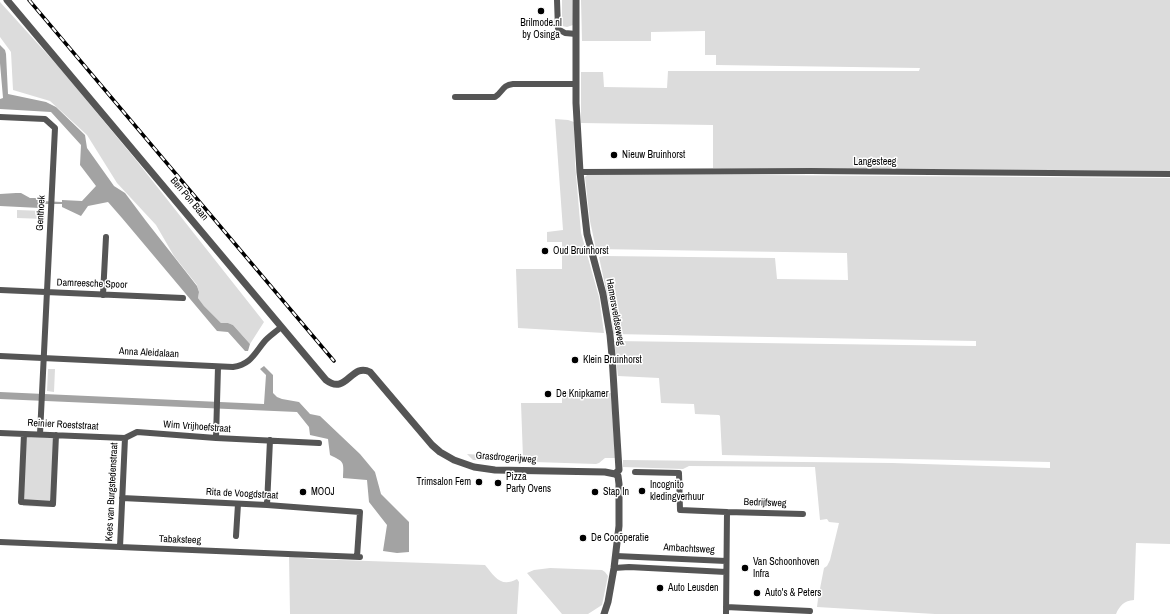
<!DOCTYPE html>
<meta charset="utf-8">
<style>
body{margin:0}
canvas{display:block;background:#fff}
</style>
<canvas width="1170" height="614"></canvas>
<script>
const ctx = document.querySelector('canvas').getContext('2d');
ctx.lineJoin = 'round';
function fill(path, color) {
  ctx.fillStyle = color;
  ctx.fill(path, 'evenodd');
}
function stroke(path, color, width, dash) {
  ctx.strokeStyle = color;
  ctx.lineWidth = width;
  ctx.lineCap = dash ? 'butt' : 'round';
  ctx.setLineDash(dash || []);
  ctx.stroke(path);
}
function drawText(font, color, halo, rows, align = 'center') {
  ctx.font = font + ' "Archivo Narrow",sans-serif';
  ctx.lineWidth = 3;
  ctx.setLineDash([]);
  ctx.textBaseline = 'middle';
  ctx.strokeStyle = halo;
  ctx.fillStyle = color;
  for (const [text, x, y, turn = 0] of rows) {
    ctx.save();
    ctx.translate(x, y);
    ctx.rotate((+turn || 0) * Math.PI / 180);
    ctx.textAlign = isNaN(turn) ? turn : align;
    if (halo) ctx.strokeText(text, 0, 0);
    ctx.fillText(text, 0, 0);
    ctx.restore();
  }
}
const green = new Path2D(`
 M 562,0 L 572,0 L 573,25 L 567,27 L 562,26 Z
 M 581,0 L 1170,0 L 1170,171 L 713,168 L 713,125 L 581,123 L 581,72 L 603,72 L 604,87 L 667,88 L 668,71 L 919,71 L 920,68 L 716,65 L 716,55 L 705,55 L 705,31 L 651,32 L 651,41 L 582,41 Z
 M 0,2 L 58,66 L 136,160 L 264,322 L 250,344 L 233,325 L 228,323 L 221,323 L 204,306 L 198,298 L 199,292 L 197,285 L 174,256 L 156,225 L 117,183 L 87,135 L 50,101 L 13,90 L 11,52 L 0,37 Z
 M 555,119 L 568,120 L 574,122 L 575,163 L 581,233 L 599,297 L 604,333 L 518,328 L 516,269 L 562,269 L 562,242 L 547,242 L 547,232 L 563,230 Z
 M 588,174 L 626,174 L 1170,178 L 1170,544 L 1136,543 L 1134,600 C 1124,601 1120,605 1116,614 L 935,614 L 817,607 L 818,599 L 824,568 L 827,566 L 830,560 L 839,523 L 829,522 L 827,519 L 820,520 L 815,467 L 689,466 L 683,469 L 623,467 L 623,460 L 892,463 L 1050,468 L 1050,462 L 722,455 L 720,416 L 719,415 L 695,414 L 694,404 L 661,403 L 659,378 L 618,376 L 614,341 L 976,346 L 976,341 L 613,334 L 612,318 L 599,257 L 604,256 L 775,258 L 777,279 L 848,280 L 847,253 L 596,249 L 590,221 L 585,177 Z
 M 17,210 L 45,211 L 45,219 L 17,218 Z
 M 48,369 L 55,369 L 54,392 L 47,391 Z
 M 562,391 L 611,393 L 615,458 L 605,458 L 599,463 L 596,464 L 473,460 L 467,454 L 523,458 L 521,403 L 562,403 Z
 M 26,436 L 55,438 L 52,507 L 23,506 Z
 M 289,556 L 310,559 L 485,565 C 495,577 501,588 517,579 L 519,582 L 517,614 L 290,614 Z
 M 550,568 L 602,570 L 605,572 L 608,576 L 602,605 L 588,614 L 562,614 L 527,573 L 534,570 Z`);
const water = new Path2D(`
 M 0,45 L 5,50 L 6,54 L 8,94 L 46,102 L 56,107 L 85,135 L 87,148 L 114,186 L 125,193 L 146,221 L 197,286 L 199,292 L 198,298 L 204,306 L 221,323 L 228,323 L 233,325 L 250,344 L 248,351 L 245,351 L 228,332 L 217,331 L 122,218 L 108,202 L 88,206 L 81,216 L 62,207 L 62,204 L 41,204 L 40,208 L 0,206 L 0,194 L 16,193 L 21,193 L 30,198 L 40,198 L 41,201 L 62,202 L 62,200 L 82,201 L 96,186 L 80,165 L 81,145 L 51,112 L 0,109 L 0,99 L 3,98 L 0,63 Z
 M 264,366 L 273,375 L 273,393 L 277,397 L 282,399 L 299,402 L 310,414 L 320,416 L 360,454 L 375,472 L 381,494 L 409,522 L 409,552 L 397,553 L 383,551 L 387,525 L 369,502 L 367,480 L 343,478 C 344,461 344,462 330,455 L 328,439 L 310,435 L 309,427 L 297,412 L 0,399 L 0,392 L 264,404 L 266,375 L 260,369 Z`);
const minor = new Path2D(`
 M 557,0 L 558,29 L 565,33 L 576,34
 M 455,97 L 495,97 C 503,92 502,85 513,84 L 576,84
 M 0,117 L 45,119 L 55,128 L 40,434
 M 580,172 L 811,171 L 1170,174
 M 0,290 L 183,298
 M 103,295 L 106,237
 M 0,356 L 233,367 C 251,364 254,354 264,342 C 269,336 276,332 281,327
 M 0,433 L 125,438 L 137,432 L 216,438 L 319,443
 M 24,434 L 21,502 L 53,504 L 56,435
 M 216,438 L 218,367
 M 635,472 L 679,473 L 680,510 L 727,512 L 726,614
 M 122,498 L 267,505 L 360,512 L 357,557
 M 267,505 L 270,440
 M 727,512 L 803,514
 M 236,536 L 238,504
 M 0,542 L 360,557
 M 120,547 L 125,438
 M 616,556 L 726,561
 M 614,568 L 629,567 L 726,572
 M 726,607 L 810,611`);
const tertiary = new Path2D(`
 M 7,0 L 326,380 C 347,396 351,362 370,372 L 432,445 L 440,452 L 454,460 L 474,467 L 495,470 L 605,472 L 615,474
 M 576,0 L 576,103 L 580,172 L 587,234 L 603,294 L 610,335 L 612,356 L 619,470 L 615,474
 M 604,614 L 608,602 L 614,568 L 619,526 L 619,484 L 618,476 L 615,474`);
const rail = new Path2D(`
 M 29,0 L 334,361`);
const markers = [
 [541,11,4,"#000"],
 [614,155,4,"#000"],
 [545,251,4,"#000"],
 [575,360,4,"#000"],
 [548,394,4,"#000"],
 [479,482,4,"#000"],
 [498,483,4,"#000"],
 [642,491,4,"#000"],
 [303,492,4,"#000"],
 [595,492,4,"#000"],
 [583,538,4,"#000"],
 [745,568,4,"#000"],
 [660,588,4,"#000"],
 [757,593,4,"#000"]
];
const poiNames = [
 ["Brilmode.nl",541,23,"center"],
 ["by Osinga",541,35,"center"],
 ["Nieuw Bruinhorst",622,155],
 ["Oud Bruinhorst",553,251],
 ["Klein Bruinhorst",583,360],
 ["De Knipkamer",556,394],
 ["Pizza",506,477],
 ["Party Ovens",506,489],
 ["Trimsalon Fem",471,482,"right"],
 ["Incognito",650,485],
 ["kledingverhuur",650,497],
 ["MOOJ",311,492],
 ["Stap In",603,492],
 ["De Cooöperatie",591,538],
 ["Van Schoonhoven",753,562],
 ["Infra",753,574],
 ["Auto Leusden",668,588],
 ["Auto's & Peters",765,593]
];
const streetNames = [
 ["Langesteeg",875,162],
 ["Ben Pon Baan",189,199,50],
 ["Genthoek",41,213,-87],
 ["Damreesche Spoor",92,284,2],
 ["Hamersveldseweg",615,312,80],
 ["Anna Aleidalaan",149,353,3],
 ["Reinier Roeststraat",63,425,3],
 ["Wim Vrijhoefstraat",197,427,4],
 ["Grasdrogerijweg",506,458,4],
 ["Kees van Burgstedenstraat",112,492,-87],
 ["Rita de Voogdstraat",242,494,3],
 ["Bedrijfsweg",765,503,2],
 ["Tabaksteeg",180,540,2],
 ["Ambachtsweg",689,549,3]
];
fill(green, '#dcdcdc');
fill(water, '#a3a3a3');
stroke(minor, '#555', 6);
stroke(tertiary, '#555', 7);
stroke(rail, '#000', 3.5);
stroke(rail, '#fff', 2, [6]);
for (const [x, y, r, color] of markers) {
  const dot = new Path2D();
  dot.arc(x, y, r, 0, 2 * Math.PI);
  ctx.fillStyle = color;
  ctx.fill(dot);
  stroke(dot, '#fff', 1.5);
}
drawText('10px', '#000', '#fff', poiNames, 'left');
drawText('10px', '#000', '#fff', streetNames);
</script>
